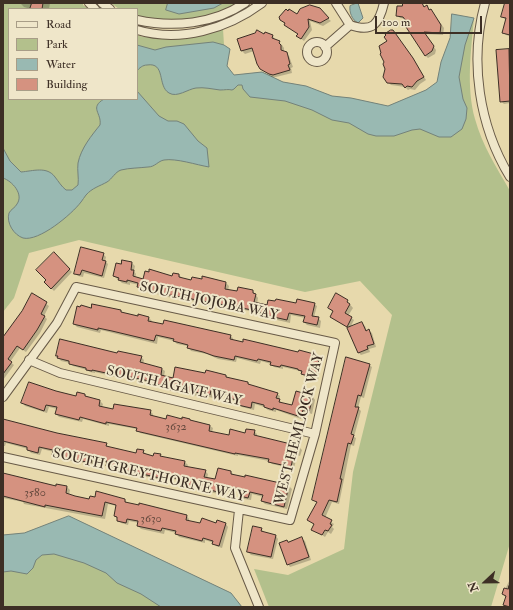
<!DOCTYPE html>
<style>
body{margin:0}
#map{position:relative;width:513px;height:610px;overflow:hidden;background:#e7d9ac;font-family:"IM FELL Double Pica",serif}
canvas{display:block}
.frame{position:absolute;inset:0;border:4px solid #3d2f25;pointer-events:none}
.legend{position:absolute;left:8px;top:8px;width:130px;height:92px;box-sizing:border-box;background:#efe6c9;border:1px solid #a89d87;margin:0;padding:5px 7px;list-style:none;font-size:12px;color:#3d2f25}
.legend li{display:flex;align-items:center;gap:8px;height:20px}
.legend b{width:20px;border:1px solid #a89d87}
.north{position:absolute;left:465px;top:562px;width:40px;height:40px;-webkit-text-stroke:3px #efe6c9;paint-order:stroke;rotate:248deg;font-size:11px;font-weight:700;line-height:16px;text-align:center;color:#3d2f25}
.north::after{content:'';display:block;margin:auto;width:14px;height:18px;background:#3d2f25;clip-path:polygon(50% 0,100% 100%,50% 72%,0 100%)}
.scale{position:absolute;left:375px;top:16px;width:107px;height:18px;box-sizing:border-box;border:2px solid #3d2f25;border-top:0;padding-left:5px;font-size:12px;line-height:14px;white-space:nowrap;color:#3d2f25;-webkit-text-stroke:3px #efe6c9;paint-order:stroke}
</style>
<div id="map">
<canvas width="513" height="610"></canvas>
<div class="frame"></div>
<ul class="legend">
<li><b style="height:5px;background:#efe6c9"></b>Road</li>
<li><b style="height:11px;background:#b3c08c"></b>Park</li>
<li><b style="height:11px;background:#99b9b2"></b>Water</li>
<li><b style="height:11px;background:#d59280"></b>Building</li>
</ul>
<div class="north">N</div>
<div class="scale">100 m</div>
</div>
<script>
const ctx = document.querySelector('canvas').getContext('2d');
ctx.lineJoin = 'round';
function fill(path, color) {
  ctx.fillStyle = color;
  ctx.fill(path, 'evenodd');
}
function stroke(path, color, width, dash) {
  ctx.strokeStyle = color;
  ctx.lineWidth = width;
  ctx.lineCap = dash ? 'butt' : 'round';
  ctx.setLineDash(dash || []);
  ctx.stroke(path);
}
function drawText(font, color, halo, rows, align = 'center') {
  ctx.font = font + ' "IM FELL Double Pica",serif';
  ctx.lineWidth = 4;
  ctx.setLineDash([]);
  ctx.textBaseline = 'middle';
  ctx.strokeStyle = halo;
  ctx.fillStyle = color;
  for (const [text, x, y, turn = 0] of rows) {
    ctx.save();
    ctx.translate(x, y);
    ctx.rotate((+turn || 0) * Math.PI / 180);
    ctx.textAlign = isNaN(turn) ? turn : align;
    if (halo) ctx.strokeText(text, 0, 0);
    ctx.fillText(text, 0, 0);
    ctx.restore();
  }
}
const green = new Path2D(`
 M 3,3 L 83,3 L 83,5 L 89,9 L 9,9 L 9,99 L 137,99 L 137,35 L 143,37 L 186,38 L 223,29 L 224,45 L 230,49 L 227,66 L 234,75 L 262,72 L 283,82 L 306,86 L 332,96 L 351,98 L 388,106 L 426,90 L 437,82 L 441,62 L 450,38 L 452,14 L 474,18 C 471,51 466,87 475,119 C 482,145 497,168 510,191 L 510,543 L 491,607 L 269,607 L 254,569 L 288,575 L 344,549 L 353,472 L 392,315 L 360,281 L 305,292 L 79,240 L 29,253 L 14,298 L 3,312 Z
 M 111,3 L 241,3 L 230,10 L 198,18 L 169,21 L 140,17 L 137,16 L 137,9 L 119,9 Z
 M 69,516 L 231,593 L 242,607 L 3,607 L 3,535 L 24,533 Z`);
const water = new Path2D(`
 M 168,3 L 223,3 L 214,8 L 179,14 L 166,10 Z
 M 358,3 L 363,18 L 358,23 C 352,20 349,12 350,6 Z
 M 452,14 L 474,18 L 465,45 L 459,77 L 463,99 L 467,108 L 466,119 L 462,129 L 451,137 L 439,137 L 420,129 L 412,130 L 394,136 L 376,136 L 368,134 L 349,123 L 332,120 L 312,110 L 285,101 L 250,97 L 243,89 L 242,85 L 238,85 L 234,89 L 232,90 C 228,89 225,90 220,90 C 212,89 204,87 196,88 C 188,89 177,98 169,93 C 157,86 166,62 147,65 C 143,65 139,68 137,71 L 137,45 L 155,50 L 166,47 L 213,42 L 224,45 L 230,49 L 227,66 L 234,75 L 262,72 L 283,82 L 306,86 L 332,96 L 351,98 L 388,106 L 426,90 L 437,82 L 441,62 L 450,38 Z
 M 137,91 L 159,116 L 168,121 L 177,121 L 184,124 L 198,141 L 207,148 L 209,167 C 197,165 176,158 164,160 C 158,161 155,167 148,167 C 139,168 129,168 121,170 C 115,172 112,179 107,182 C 100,186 92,188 86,195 C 84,197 83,200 81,202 C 72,214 39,242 23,238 C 14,235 6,223 9,213 C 11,209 15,208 17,204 C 24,194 12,181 3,178 L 3,148 L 10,161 L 21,172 C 33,171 47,166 55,177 C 59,182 61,186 66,190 L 72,190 L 78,185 C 79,178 77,170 78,163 C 81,148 92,135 100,125 C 102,113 89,108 104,99 L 137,99 Z
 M 69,516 L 231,593 L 242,607 L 161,607 L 141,594 L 117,583 L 106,573 L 84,563 L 54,554 L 42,555 L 36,560 L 33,568 L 27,574 L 11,571 L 3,572 L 3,535 L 24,533 Z`);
const shadow = new Path2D(`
 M 20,3 L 50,3 L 49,9 L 31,9 L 24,7 Z
 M 404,3 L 421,3 L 425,8 L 426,7 L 433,13 L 444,28 L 443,35 L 425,34 L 436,50 L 435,54 L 428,58 L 425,55 L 406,19 L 400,18 L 397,15 L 403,7 Z
 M 506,3 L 510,3 L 510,36 L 506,35 L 503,32 L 506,20 L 502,17 Z
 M 324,13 L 327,15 L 326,17 L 331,21 L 323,26 L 310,21 L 312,30 L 304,41 L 300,38 L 298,34 L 288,27 L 281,20 L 297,15 Z
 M 395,34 L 415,62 L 426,80 L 420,84 L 415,90 L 410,89 L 408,90 L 405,87 L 391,85 L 388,82 Z
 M 265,35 L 273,36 L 275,40 L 282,45 L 284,48 L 284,52 L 289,56 L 293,67 L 291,68 L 292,73 L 276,77 L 272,77 L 261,68 L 254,51 L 245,54 L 242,51 Z
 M 510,50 L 510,103 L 504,104 L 501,101 L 497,51 Z
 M 54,254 L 72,272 L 54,291 L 45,282 L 48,280 Z
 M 103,254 L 106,257 L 105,261 L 108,264 L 104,278 L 84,273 L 83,277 L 78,276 L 75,273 Z
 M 123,261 L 132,263 L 135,266 L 134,271 L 136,274 L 135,278 L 144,280 L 173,277 L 179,275 L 182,278 L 192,281 L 226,283 L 229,286 L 228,291 L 238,293 L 253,291 L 258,298 L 257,304 L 268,306 L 314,304 L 317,306 L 314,317 L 318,318 L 321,321 L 320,328 L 307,325 L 304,322 L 305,318 L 291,315 L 290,323 L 264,317 L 261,314 L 250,311 L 168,297 L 141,290 L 138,287 L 139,285 L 130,283 L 130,285 L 122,283 L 114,276 L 122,265 Z
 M 32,294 L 49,306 L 44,316 L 47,319 L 40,333 L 26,352 L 20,348 L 10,362 L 14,365 L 3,380 L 3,337 L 23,312 Z
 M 347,301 L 353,308 L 348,316 L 354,320 L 350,328 L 362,323 L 365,326 L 367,331 L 369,331 L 372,333 L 376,347 L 369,349 L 370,352 L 361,355 L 358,352 L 349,328 L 331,317 L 334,312 L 329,308 Z
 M 92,309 L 121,311 L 123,313 L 149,318 L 152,321 L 151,323 L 230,336 L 233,338 L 233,341 L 314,355 L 316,357 L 316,361 L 321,364 L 318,380 L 305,377 L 300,371 L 283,367 L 283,369 L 274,367 L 271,364 L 261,361 L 260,364 L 237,358 L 236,362 L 218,359 L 207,354 L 191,351 L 188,346 L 177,344 L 174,341 L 158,337 L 157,344 L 101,330 L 100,333 L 77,327 L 74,324 Z
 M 118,354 L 141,357 L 144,360 L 143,364 L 162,369 L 165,371 L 164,376 L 174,379 L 206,374 L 226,376 L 229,378 L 248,383 L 250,385 L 277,394 L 280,396 L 279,400 L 282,403 L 293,407 L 313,397 L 315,400 L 312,414 L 306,412 L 304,420 L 276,410 L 276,412 L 268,410 L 264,407 L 255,404 L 254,410 L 242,407 L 239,404 L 240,402 L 231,400 L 228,397 L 228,396 L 214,392 L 213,398 L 197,394 L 197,396 L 180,392 L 180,393 L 174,392 L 171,389 L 154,386 L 151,384 L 124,377 L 123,379 L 95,372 L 95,373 L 90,372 L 87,370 L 73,366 L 70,363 L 61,361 L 57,356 Z
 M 369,365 L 372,367 L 364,398 L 361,397 L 358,408 L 361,411 L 354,437 L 356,438 L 354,446 L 351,445 L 339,504 L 332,502 L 325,518 L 334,524 L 332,527 L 334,529 L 331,534 L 328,532 L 325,537 L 313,529 L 315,525 L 309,520 L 318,503 L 313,500 Z
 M 56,392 L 77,397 L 85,395 L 88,398 L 100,401 L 103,404 L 102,407 L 113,410 L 150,411 L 153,414 L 152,417 L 210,426 L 213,428 L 212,432 L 229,436 L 246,434 L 254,431 L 257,434 L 257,436 L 299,447 L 302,450 L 300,456 L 297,455 L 294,469 L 272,464 L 269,461 L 238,455 L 238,456 L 140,433 L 137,429 L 109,424 L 109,426 L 83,419 L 82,422 L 59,417 L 56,414 L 57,409 L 49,407 L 47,413 L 25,406 L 23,403 Z
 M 3,420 L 57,434 L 106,444 L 109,448 L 136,454 L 143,451 L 146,454 L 154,457 L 160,455 L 162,457 L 185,462 L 188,465 L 187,467 L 205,471 L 208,474 L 207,479 L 216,480 L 231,472 L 234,475 L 245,478 L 246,477 L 289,486 L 292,489 L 287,509 L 265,504 L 262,501 L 263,497 L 252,494 L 251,500 L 244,499 L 241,496 L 242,491 L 231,489 L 230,492 L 226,491 L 225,495 L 186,488 L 183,485 L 184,482 L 173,479 L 172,484 L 163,482 L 161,480 L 110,469 L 107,466 L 108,463 L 95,460 L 94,465 L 79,462 L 79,463 L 56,457 L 53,454 L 54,452 L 42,449 L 40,455 L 31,453 L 28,449 L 6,443 L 5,446 L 3,446 Z
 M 3,475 L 57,487 L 57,485 L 67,487 L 70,490 L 69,495 L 90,500 L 125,500 L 128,504 L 187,516 L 189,519 L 189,522 L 201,525 L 226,524 L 228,527 L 222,548 L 216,546 L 214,543 L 205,540 L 205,543 L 179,537 L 176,533 L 165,530 L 164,534 L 141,529 L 138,526 L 139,523 L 129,521 L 128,525 L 121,523 L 115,516 L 117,506 L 108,504 L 105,519 L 24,504 L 23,502 L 3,498 Z
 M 261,529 L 264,532 L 276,536 L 278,539 L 273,559 L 251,555 L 248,552 Z
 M 302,539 L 305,541 L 311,560 L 290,567 L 288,564 L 289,543 Z
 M 510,579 L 510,607 L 504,607 L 506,598 L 503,594 Z`);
const building = new Path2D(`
 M 32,3 L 43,3 L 42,9 L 30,9 Z
 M 403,3 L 422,3 L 424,7 L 427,5 L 429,10 L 431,9 L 441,25 L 440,33 L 424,32 L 434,46 L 432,51 L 425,56 L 406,27 L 409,25 L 403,17 L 396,16 L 397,6 L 402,6 Z
 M 505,3 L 510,3 L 510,35 L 502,33 L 506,18 L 501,17 Z
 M 310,5 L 320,8 L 329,18 L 320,23 L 308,19 L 309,27 L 301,39 L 296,36 L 298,34 L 284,25 L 285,23 L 280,20 L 279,17 L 286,9 L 288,11 L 289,9 L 297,14 L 300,9 Z
 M 257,30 L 264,34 L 265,32 L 273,35 L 272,38 L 280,41 L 279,43 L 281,45 L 281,50 L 287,52 L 290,64 L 288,65 L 290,70 L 273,75 L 269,74 L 260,69 L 257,64 L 252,48 L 241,51 L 237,39 L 255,33 Z
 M 391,30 L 393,30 L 413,58 L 424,77 L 417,81 L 412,87 L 407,86 L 405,88 L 402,84 L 387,83 L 383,77 L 385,69 L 383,64 L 384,62 L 380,54 L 381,53 L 379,46 L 387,41 L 384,37 L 386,35 L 385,34 Z
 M 509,49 L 510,101 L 500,102 L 496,50 Z
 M 81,247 L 104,253 L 102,260 L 106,261 L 102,276 L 82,270 L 80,275 L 74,274 Z
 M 54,252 L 70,269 L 51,289 L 44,282 L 46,280 L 36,270 Z
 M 122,260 L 132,262 L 131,270 L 134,270 L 133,276 L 143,279 L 145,271 L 149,272 L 149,269 L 172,276 L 173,273 L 179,274 L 179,277 L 191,280 L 192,277 L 202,279 L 202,276 L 226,282 L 225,289 L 237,291 L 238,287 L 253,290 L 253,293 L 256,294 L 254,302 L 267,305 L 268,300 L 275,301 L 276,299 L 296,303 L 297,299 L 315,303 L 312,316 L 319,317 L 317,325 L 303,322 L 305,316 L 289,313 L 287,320 L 260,314 L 261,312 L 247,309 L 164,294 L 137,287 L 138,283 L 127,280 L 127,282 L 118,280 L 119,278 L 113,276 L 116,263 L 121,264 Z
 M 32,293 L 47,302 L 41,314 L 45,316 L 37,330 L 23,350 L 17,346 L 8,359 L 12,362 L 3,374 L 3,337 L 22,311 Z
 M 336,293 L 348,300 L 347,302 L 350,304 L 345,313 L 352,317 L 347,327 L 330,317 L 333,311 L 328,308 Z
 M 92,304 L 121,310 L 121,312 L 138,316 L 138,314 L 149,317 L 148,321 L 163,324 L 164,320 L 231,335 L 230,339 L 243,342 L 243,339 L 298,352 L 299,350 L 314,354 L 313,359 L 319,360 L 315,378 L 301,374 L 302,371 L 298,370 L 298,369 L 281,365 L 280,367 L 270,365 L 271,362 L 258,359 L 257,361 L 235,356 L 234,360 L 214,356 L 203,352 L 187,348 L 188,345 L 173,341 L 174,339 L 156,335 L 154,341 L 112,331 L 98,328 L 98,330 L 73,324 L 77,306 L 80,307 L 81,305 L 91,308 Z
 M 362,322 L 366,331 L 369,329 L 374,344 L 367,346 L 368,349 L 358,353 L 347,328 Z
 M 60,339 L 117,353 L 118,351 L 142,356 L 140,362 L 162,368 L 161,375 L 173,378 L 175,367 L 205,373 L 206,370 L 226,375 L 226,377 L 248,382 L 248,384 L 278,393 L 276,398 L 280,399 L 279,402 L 292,405 L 296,391 L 313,396 L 309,412 L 303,410 L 301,417 L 273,408 L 273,410 L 264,407 L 264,405 L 252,402 L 251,408 L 238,405 L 239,401 L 227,397 L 228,394 L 211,390 L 210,395 L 195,392 L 194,393 L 178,390 L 177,391 L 170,390 L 171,387 L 150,383 L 150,382 L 145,380 L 121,375 L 120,376 L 92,370 L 92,371 L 86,370 L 86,368 L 69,364 L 69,361 L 57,358 L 58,356 L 56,356 Z
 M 346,357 L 370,364 L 361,396 L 358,395 L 355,407 L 359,407 L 351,434 L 354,435 L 351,444 L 348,443 L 340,479 L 342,479 L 337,502 L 329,500 L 322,515 L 332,520 L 330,524 L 332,525 L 328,531 L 325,530 L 322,535 L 311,530 L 314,524 L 307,520 L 317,502 L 312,500 Z
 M 29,382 L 56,391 L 76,396 L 77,392 L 85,394 L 85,396 L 100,400 L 99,406 L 113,409 L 114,404 L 151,410 L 150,415 L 166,419 L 167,415 L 182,419 L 182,417 L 190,419 L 190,420 L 210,425 L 209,431 L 229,435 L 230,429 L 245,433 L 246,429 L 255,430 L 254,435 L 299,446 L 297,454 L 294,453 L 291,467 L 268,462 L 269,459 L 235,453 L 235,454 L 136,431 L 137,428 L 106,422 L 106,424 L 80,417 L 79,420 L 55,414 L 57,407 L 46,405 L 44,411 L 21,403 Z
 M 3,419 L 57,433 L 107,443 L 106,446 L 136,453 L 137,449 L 144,450 L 143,453 L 153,456 L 154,453 L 161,454 L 160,456 L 185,461 L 184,466 L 206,470 L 204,477 L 215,479 L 218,468 L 231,471 L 231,474 L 245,477 L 245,475 L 289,485 L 284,507 L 261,501 L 263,495 L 250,492 L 248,498 L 240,496 L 242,489 L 228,487 L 227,490 L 223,489 L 222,493 L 206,489 L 205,490 L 182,486 L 183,480 L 171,477 L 170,482 L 159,480 L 160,478 L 106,466 L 107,461 L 92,458 L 91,463 L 77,460 L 76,461 L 52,455 L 53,450 L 39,447 L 38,453 L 27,450 L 27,447 L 3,441 Z
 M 3,473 L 56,486 L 56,484 L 67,486 L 66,493 L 75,496 L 89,499 L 90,496 L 95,497 L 96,491 L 125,499 L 125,502 L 139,505 L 139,503 L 187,515 L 186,520 L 200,523 L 202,518 L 216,523 L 217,520 L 226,523 L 219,546 L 212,544 L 213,541 L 203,538 L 202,541 L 175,534 L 176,531 L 162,528 L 161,531 L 137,526 L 138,521 L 127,519 L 126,523 L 117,521 L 117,517 L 114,516 L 116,505 L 105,502 L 102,516 L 45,505 L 45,507 L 3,496 Z
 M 253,526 L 262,528 L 261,531 L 276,535 L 271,557 L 247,552 Z
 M 302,537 L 309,557 L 287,565 L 279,543 L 287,540 L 288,542 Z
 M 509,586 L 510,587 L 510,607 L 503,605 L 506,596 L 502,594 L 504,588 L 508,589 Z`);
const minor = new Path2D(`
 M 89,3 L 95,9
 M 102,3 L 110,9
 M 336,3 L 350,25 C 373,33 379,24 384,3
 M 485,3 C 469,61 479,126 510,177
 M 137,20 C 173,28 214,24 245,3
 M 137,30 C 180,43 227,29 262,3
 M307 52a10 10 0 1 1 20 0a10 10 0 1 1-20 0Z
 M 325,47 L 350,25
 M 29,360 L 60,373 L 315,434
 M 3,397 L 57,323 L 76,287 L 335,343 L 315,434 L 290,520 L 3,457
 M 239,510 L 235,548 L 259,607`);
const numberNames = [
 ["3632",176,427],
 ["3580",35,493],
 ["3630",151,519]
];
const streetNames = [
 ["SOUTH JOJOBA WAY",209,302,12],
 ["SOUTH AGAVE WAY",174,387,13],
 ["WEST HEMLOCK WAY",300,429,-75],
 ["SOUTH GREYTHORNE WAY",149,476,13]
];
fill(green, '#b3c08c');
fill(water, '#99b9b2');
stroke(water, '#74827a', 1);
fill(shadow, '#0003');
fill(building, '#d59280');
stroke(building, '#3d2f25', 1);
stroke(minor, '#685a47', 10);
stroke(minor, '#efe6c9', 8);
drawText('12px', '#63483c', null, numberNames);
drawText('14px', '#3d2f25', '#efe6c9', streetNames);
</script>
